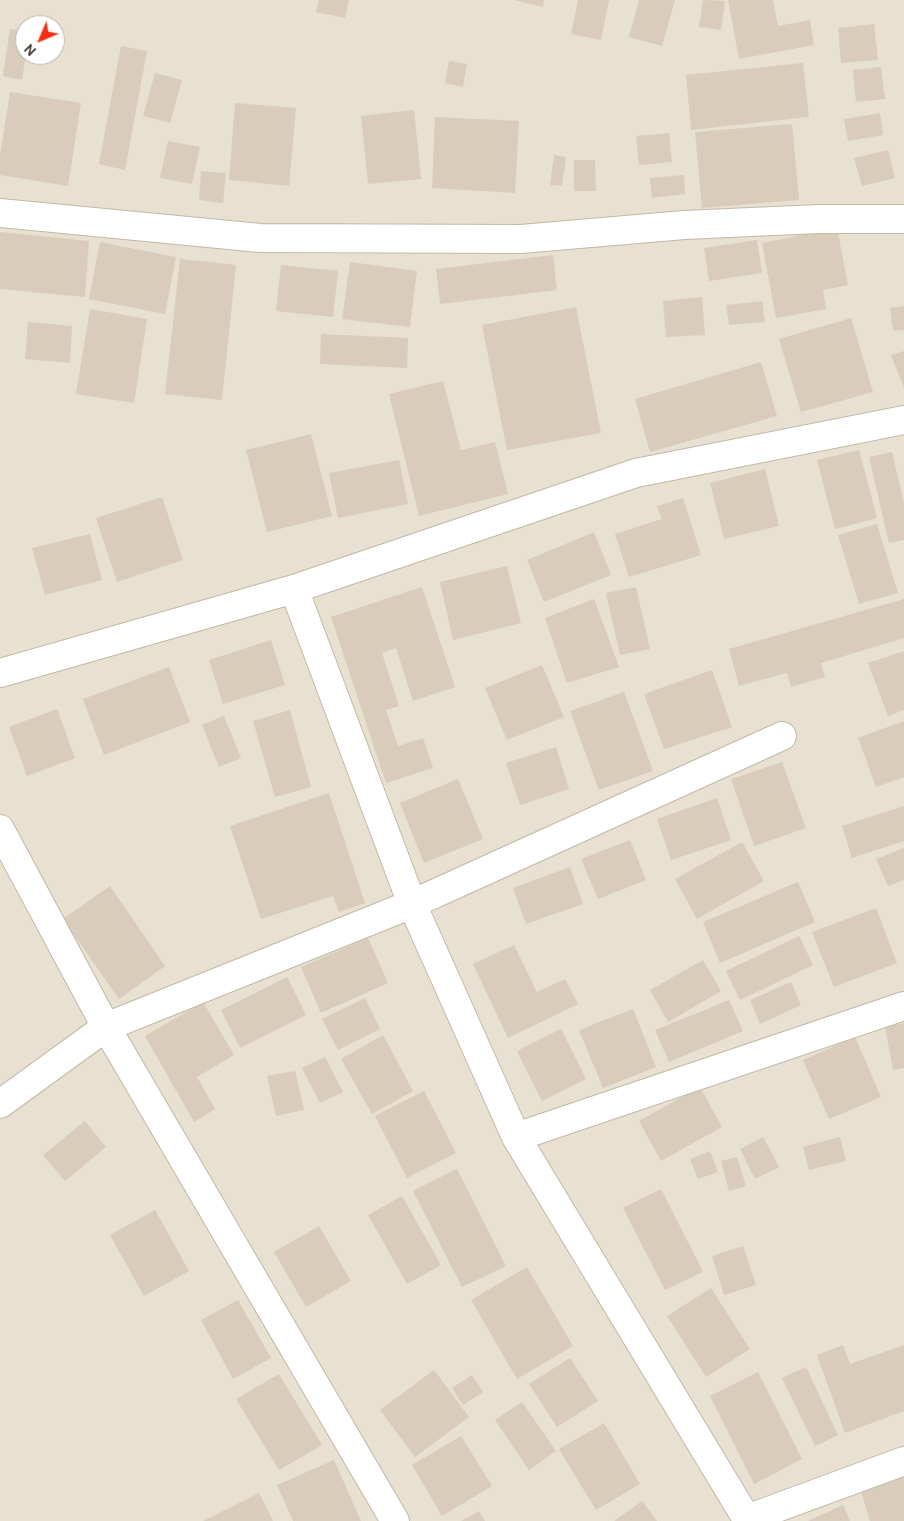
<!DOCTYPE html>
<style>
body{margin:0}
#map{position:relative;width:904px;height:1521px;overflow:hidden;background:#f3eee3;font-family:Cabin,sans-serif}
canvas{display:block}
.north{position:absolute;left:15px;top:15px;width:50px;height:50px;box-sizing:border-box;background:#fff;border:1px solid #b5b2ad;border-radius:50%;rotate:225deg;font-size:14px;font-weight:700;line-height:20px;text-align:center;color:#463e32}
.north::after{content:'';display:block;margin:auto;width:18px;height:22px;background:#ff2c0e;clip-path:polygon(50% 0,100% 100%,50% 72%,0 100%)}
</style>
<div id="map">
<canvas width="904" height="1521"></canvas>
<div class="north">N</div>
</div>
<script>
const ctx = document.querySelector('canvas').getContext('2d');
ctx.lineJoin = 'round';
function fill(path, color) {
  ctx.fillStyle = color;
  ctx.fill(path, 'evenodd');
}
function stroke(path, color, width, dash) {
  ctx.strokeStyle = color;
  ctx.lineWidth = width;
  ctx.lineCap = dash ? 'butt' : 'round';
  ctx.setLineDash(dash || []);
  ctx.stroke(path);
}
const residential = new Path2D(`
 M 0,0 L 904,0 L 904,1521 L 0,1521 ZM 25,25 L 55,25 L 55,55 L 25,55 Z`);
const building = new Path2D(`
 M 319,0 L 349,0 L 345,18 L 316,12 Z
 M 514,0 L 544,0 L 543,7 Z
 M 578,0 L 609,0 L 601,40 L 571,34 Z
 M 639,0 L 675,0 L 662,46 L 629,37 Z
 M 703,0 L 725,1 L 721,30 L 699,27 Z
 M 728,0 L 773,0 L 778,26 L 810,20 L 814,45 L 739,59 Z
 M 874,24 L 878,60 L 841,63 L 838,28 Z
 M 10,29 L 25,31 L 26,55 L 22,80 L 3,76 Z
 M 121,46 L 147,51 L 125,170 L 99,164 Z
 M 449,61 L 467,64 L 463,87 L 445,83 Z
 M 803,63 L 809,117 L 691,130 L 686,75 Z
 M 881,67 L 885,99 L 856,102 L 853,70 Z
 M 155,73 L 182,80 L 170,123 L 143,116 Z
 M 10,92 L 81,103 L 68,186 L 0,175 L 0,156 Z
 M 235,103 L 296,108 L 289,186 L 229,180 Z
 M 414,110 L 421,179 L 368,184 L 361,116 Z
 M 880,113 L 883,135 L 848,141 L 844,119 Z
 M 435,117 L 519,121 L 515,193 L 432,188 Z
 M 792,124 L 799,200 L 702,208 L 695,132 Z
 M 669,133 L 672,162 L 639,165 L 636,136 Z
 M 168,141 L 200,147 L 192,184 L 160,178 Z
 M 888,150 L 895,178 L 862,186 L 854,158 Z
 M 554,155 L 566,157 L 562,186 L 550,185 Z
 M 574,160 L 595,160 L 596,191 L 574,191 Z
 M 201,171 L 226,173 L 223,203 L 199,200 Z
 M 684,175 L 685,194 L 652,198 L 650,178 Z
 M 837,228 L 848,285 L 823,290 L 826,309 L 776,318 L 762,243 Z
 M 0,232 L 89,241 L 85,297 L 0,289 Z
 M 757,240 L 762,273 L 709,281 L 704,248 Z
 M 100,242 L 176,257 L 165,314 L 89,299 Z
 M 553,255 L 557,290 L 440,304 L 436,269 Z
 M 180,259 L 236,265 L 222,400 L 165,394 Z
 M 350,262 L 417,271 L 410,327 L 342,319 Z
 M 281,265 L 338,271 L 333,317 L 276,311 Z
 M 702,297 L 705,335 L 666,337 L 663,301 Z
 M 762,301 L 765,322 L 729,325 L 726,305 Z
 M 904,306 L 904,330 L 893,331 L 890,308 Z
 M 576,307 L 601,433 L 507,450 L 482,325 Z
 M 90,309 L 147,319 L 134,403 L 76,394 Z
 M 851,318 L 873,392 L 801,412 L 779,339 Z
 M 28,322 L 72,326 L 70,363 L 25,359 Z
 M 321,334 L 408,338 L 407,368 L 320,364 Z
 M 904,351 L 904,388 L 891,355 Z
 M 761,362 L 777,416 L 650,452 L 635,399 Z
 M 443,381 L 461,450 L 495,442 L 508,494 L 419,516 L 389,394 Z
 M 311,434 L 332,516 L 267,532 L 246,450 Z
 M 859,450 L 877,518 L 835,529 L 817,460 Z
 M 892,452 L 904,503 L 904,540 L 889,543 L 869,457 Z
 M 399,460 L 408,504 L 338,518 L 329,473 Z
 M 765,469 L 779,526 L 724,539 L 710,483 Z
 M 162,497 L 183,560 L 117,582 L 96,518 Z
 M 683,498 L 701,555 L 629,577 L 615,534 L 662,519 L 657,506 Z
 M 877,524 L 898,593 L 859,604 L 838,535 Z
 M 594,532 L 611,575 L 544,602 L 527,560 Z
 M 90,534 L 102,580 L 45,595 L 32,548 Z
 M 507,566 L 521,623 L 453,640 L 440,582 Z
 M 422,587 L 455,687 L 413,701 L 396,648 L 382,653 L 399,706 L 386,710 L 398,746 L 423,738 L 433,768 L 386,783 L 331,617 Z
 M 636,587 L 650,649 L 620,655 L 606,593 Z
 M 594,599 L 619,667 L 567,683 L 545,618 Z
 M 904,599 L 904,638 L 821,663 L 825,677 L 791,687 L 787,673 L 739,686 L 729,649 Z
 M 271,640 L 285,685 L 223,704 L 209,660 Z
 M 904,651 L 904,710 L 888,716 L 868,663 Z
 M 542,665 L 564,717 L 507,740 L 485,688 Z
 M 169,667 L 190,722 L 104,755 L 83,699 Z
 M 712,670 L 732,727 L 664,749 L 644,694 Z
 M 624,692 L 653,771 L 599,790 L 570,711 Z
 M 57,709 L 75,758 L 27,776 L 9,727 Z
 M 290,710 L 311,787 L 275,797 L 253,721 Z
 M 224,716 L 241,758 L 219,767 L 202,725 Z
 M 904,721 L 904,777 L 876,787 L 858,738 Z
 M 556,747 L 569,789 L 520,805 L 506,763 Z
 M 782,762 L 806,828 L 754,846 L 731,779 Z
 M 458,779 L 483,839 L 424,863 L 400,803 Z
 M 329,793 L 365,903 L 339,912 L 333,896 L 261,919 L 230,826 Z
 M 717,798 L 731,840 L 671,860 L 657,819 Z
 M 904,806 L 904,841 L 852,858 L 842,826 Z
 M 630,840 L 646,880 L 598,899 L 581,859 Z
 M 742,842 L 764,881 L 697,919 L 675,879 Z
 M 904,848 L 904,880 L 888,886 L 876,859 Z
 M 570,867 L 583,904 L 526,924 L 513,888 Z
 M 798,882 L 815,922 L 720,963 L 703,922 Z
 M 110,886 L 165,966 L 119,999 L 63,919 Z
 M 876,908 L 897,963 L 834,987 L 812,932 Z
 M 799,936 L 813,965 L 740,1000 L 726,971 Z
 M 368,938 L 388,983 L 321,1013 L 301,967 Z
 M 514,945 L 537,992 L 565,979 L 578,1004 L 508,1038 L 473,964 Z
 M 703,960 L 721,991 L 668,1022 L 650,990 Z
 M 287,977 L 306,1015 L 240,1048 L 221,1010 Z
 M 791,982 L 801,1005 L 760,1024 L 750,1000 Z
 M 365,998 L 380,1029 L 338,1050 L 322,1019 Z
 M 729,1000 L 743,1031 L 669,1062 L 655,1030 Z
 M 203,1002 L 234,1055 L 197,1077 L 215,1109 L 194,1122 L 145,1036 Z
 M 633,1009 L 656,1067 L 603,1088 L 579,1030 Z
 M 904,1023 L 904,1068 L 893,1070 L 885,1027 Z
 M 561,1029 L 586,1079 L 542,1101 L 517,1051 Z
 M 383,1035 L 413,1091 L 372,1114 L 341,1059 Z
 M 855,1037 L 881,1097 L 829,1119 L 803,1060 Z
 M 325,1057 L 343,1092 L 320,1103 L 302,1068 Z
 M 295,1071 L 304,1110 L 276,1116 L 267,1076 Z
 M 700,1087 L 722,1127 L 661,1161 L 639,1121 Z
 M 424,1091 L 456,1153 L 407,1178 L 375,1116 Z
 M 85,1121 L 106,1147 L 65,1181 L 43,1155 Z
 M 763,1137 L 779,1167 L 755,1179 L 740,1149 Z
 M 840,1137 L 846,1161 L 809,1170 L 803,1147 Z
 M 710,1151 L 718,1172 L 698,1179 L 690,1159 Z
 M 737,1157 L 746,1186 L 729,1191 L 721,1161 Z
 M 457,1169 L 506,1266 L 462,1287 L 413,1191 Z
 M 661,1189 L 703,1272 L 665,1290 L 623,1208 Z
 M 402,1196 L 441,1265 L 407,1284 L 368,1215 Z
 M 155,1210 L 189,1271 L 144,1296 L 110,1235 Z
 M 319,1226 L 351,1281 L 306,1307 L 274,1252 Z
 M 743,1246 L 756,1285 L 724,1295 L 712,1256 Z
 M 527,1267 L 573,1346 L 517,1379 L 471,1300 Z
 M 711,1288 L 750,1349 L 706,1377 L 667,1316 Z
 M 238,1300 L 271,1358 L 233,1379 L 201,1320 Z
 M 843,1345 L 850,1364 L 904,1345 L 904,1411 L 845,1433 L 817,1355 Z
 M 570,1358 L 598,1401 L 557,1427 L 529,1384 Z
 M 806,1367 L 838,1435 L 815,1446 L 782,1378 Z
 M 434,1370 L 469,1417 L 415,1457 L 380,1410 Z
 M 758,1372 L 802,1459 L 754,1484 L 710,1396 Z
 M 279,1374 L 322,1445 L 279,1470 L 236,1399 Z
 M 472,1375 L 483,1392 L 463,1405 L 452,1388 Z
 M 522,1402 L 556,1451 L 529,1470 L 495,1420 Z
 M 604,1423 L 640,1484 L 596,1510 L 559,1449 Z
 M 461,1436 L 492,1486 L 442,1516 L 412,1465 Z
 M 334,1460 L 361,1521 L 293,1521 L 277,1485 Z
 M 904,1471 L 904,1521 L 870,1521 L 859,1485 Z
 M 259,1493 L 273,1521 L 203,1521 Z
 M 642,1501 L 657,1521 L 614,1521 Z
 M 843,1505 L 850,1521 L 808,1521 Z
 M 479,1511 L 485,1521 L 461,1521 Z`);
const street = new Path2D(`
 M 0,213 L 260,238 L 521,239 L 684,225 L 819,219 L 904,219
 M 294,589 L 412,904 L 516,1137 L 748,1521
 M 0,673 L 294,589 L 636,473 L 904,420
 M 0,829 L 106,1027 L 395,1521
 M 0,1104 L 106,1027 L 412,904 L 782,736
 M 516,1137 L 904,1006
 M 747,1519 L 904,1461`);
fill(residential, '#e8e0d0');
fill(building, '#d9ccba');
stroke(street, '#c2b8a8', 30);
stroke(street, '#fff', 28);
</script>
